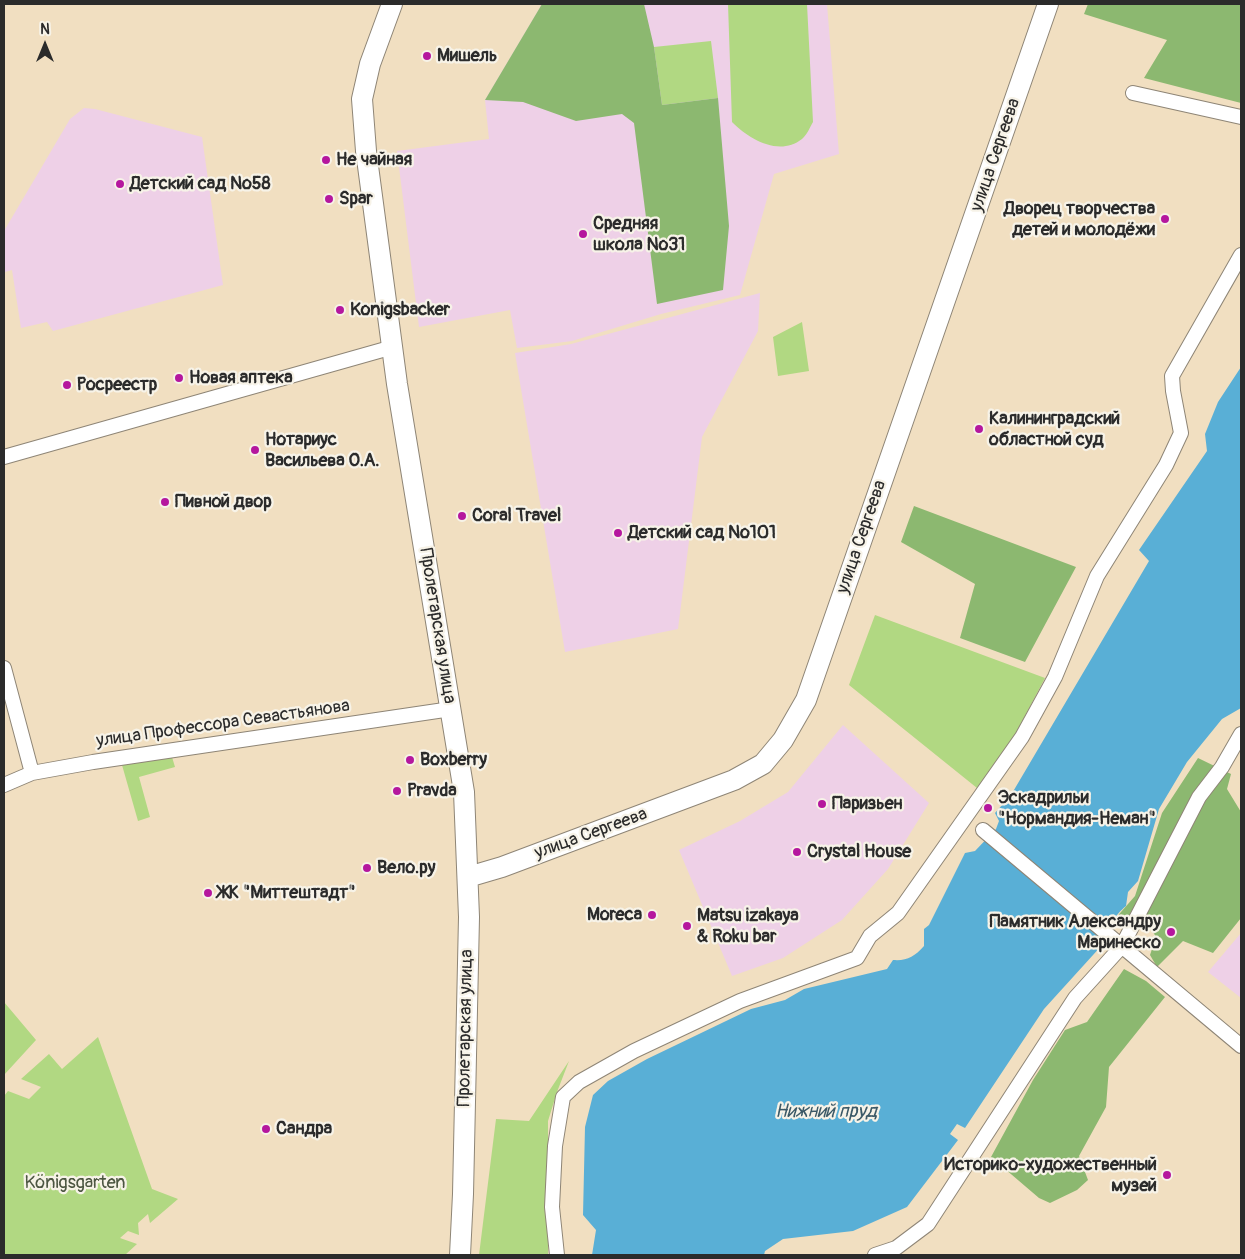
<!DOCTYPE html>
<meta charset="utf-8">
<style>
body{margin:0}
#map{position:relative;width:1245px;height:1259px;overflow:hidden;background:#f1dfc1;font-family:Pangolin,sans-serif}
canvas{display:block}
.frame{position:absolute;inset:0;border:5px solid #2b2b2b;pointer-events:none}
.north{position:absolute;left:20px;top:20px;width:50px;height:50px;-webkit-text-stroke:4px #f7f3e8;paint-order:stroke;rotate:0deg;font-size:14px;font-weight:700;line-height:20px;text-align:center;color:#2b2b2b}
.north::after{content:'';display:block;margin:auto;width:18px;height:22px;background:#2b2b2b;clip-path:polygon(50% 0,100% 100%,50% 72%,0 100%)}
</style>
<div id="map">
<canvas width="1245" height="1259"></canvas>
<div class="frame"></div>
<div class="north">N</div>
</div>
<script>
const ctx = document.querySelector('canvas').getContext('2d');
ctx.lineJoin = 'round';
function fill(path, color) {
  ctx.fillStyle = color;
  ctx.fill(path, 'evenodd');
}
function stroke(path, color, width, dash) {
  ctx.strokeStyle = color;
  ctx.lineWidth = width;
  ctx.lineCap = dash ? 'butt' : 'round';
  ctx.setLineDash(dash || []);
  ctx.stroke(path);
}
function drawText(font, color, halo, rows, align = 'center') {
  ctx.font = font + ' Pangolin,sans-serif';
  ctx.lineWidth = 4.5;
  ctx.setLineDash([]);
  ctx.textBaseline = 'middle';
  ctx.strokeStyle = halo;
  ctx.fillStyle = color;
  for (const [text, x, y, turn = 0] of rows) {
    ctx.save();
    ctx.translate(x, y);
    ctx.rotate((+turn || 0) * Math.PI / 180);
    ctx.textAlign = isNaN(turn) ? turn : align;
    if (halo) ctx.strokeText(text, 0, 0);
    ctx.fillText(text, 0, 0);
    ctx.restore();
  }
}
const built = new Path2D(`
 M 542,4 L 827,4 L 839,154 L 774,174 L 740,295 L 661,314 L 572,341 L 517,348 L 510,310 L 419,327 L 397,151 L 489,139 L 485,100 Z
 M 84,108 L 95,109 L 202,137 L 223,285 L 53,331 L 47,322 L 21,328 L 12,270 L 5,272 L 4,269 L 4,231 L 70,119 Z
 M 760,293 L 758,331 L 702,437 L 678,629 L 565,652 L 515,353 L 571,344 Z
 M 843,725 L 929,803 L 888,869 L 842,920 L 783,958 L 732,976 L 679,850 L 740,821 L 788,792 Z
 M 1241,933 L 1241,998 L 1208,972 Z`);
const green = new Path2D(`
 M 728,4 L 807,4 L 813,122 C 810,127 807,135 802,139 C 779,157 749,139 732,122 Z
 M 711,41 L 718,98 L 662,105 L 654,47 Z
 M 802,322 L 809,371 L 778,376 L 773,337 Z
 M 875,615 L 1045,678 L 1016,733 L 977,788 L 849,685 Z
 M 172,757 L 175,767 L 139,777 L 150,817 L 138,821 L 122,765 Z
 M 4,1002 L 36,1040 L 4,1075 Z
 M 98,1037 L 152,1189 L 178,1199 L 150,1223 L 148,1214 L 138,1223 L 139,1235 L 128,1231 L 120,1238 L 137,1244 L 125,1255 L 4,1255 L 4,1096 L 8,1091 L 29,1099 L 41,1087 L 21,1079 L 49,1054 L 62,1069 Z
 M 569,1061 L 557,1092 L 548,1121 L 548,1255 L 479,1255 L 496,1119 L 529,1121 Z`);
const forest = new Path2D(`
 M 542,4 L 644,4 L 654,47 L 662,105 L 718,98 L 729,226 L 723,290 L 657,304 L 634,123 L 622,114 L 576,121 L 523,102 L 485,100 Z
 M 1088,4 L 1241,4 L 1241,103 L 1144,78 L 1167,40 L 1084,14 Z
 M 914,506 L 1076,567 L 1025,662 L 960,638 L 975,584 L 901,542 Z
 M 1198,758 L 1231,774 L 1227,789 L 1241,812 L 1241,918 L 1213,953 L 1183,941 L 1157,967 L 1150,955 L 1156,937 L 1143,915 L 1122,923 L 1114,920 L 1135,896 L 1162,813 Z
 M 1124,969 L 1146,981 L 1165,997 L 1109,1067 L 1106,1107 L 1079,1156 L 1088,1180 L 1077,1190 L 1050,1203 L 1039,1198 L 991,1157 L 1033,1080 L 1065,1030 L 1087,1022 Z`);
const water = new Path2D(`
 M 1241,367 L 1241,708 L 1222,719 L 1187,762 L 1159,809 L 1138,881 L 1128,892 L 1126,906 C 1116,914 1104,931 1103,944 L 1044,1009 L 965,1128 L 957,1124 L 950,1134 L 958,1140 L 907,1207 L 853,1231 L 783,1239 L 765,1251 L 764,1255 L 592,1255 L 596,1230 L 583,1215 L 585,1127 L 593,1095 L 608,1081 L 647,1059 L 751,1009 L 785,1000 L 804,989 L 887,969 L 893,960 C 907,961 914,957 924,946 L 924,929 L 929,925 L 965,853 L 975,851 L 996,829 L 999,821 L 995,813 L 1011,795 L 1149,561 L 1139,550 L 1207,451 L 1205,434 L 1218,402 Z`);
const street = new Path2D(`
 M 1133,93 L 1241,117
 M 4,457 L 393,347
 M 4,668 L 32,773
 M 4,785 L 32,773 L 93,762 L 451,709
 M 983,830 L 1241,1046
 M 557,1255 L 552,1207 L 555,1146 L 563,1097 L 579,1082 L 634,1051 L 740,1001 L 857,958 L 870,936 L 898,913 L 1022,737 L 1055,677 L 1097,576 L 1166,465 L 1181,433 L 1173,391 L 1172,376 L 1241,255
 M 875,1255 L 896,1248 L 928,1224 L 1075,998 L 1122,946 L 1199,797 L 1222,767 L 1241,734`);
const secondary = new Path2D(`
 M 392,4 L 370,64 L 362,99 L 366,151 L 397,384 L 464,792 L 469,917 L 463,1194 L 460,1255
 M 468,877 L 502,867 L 734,780 L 763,764 L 783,740 L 806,700 L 1048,4`);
const markers = [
 [427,56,5,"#b5179e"],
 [326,160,5,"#b5179e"],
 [120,184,5,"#b5179e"],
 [329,199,5,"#b5179e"],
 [1165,219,5,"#b5179e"],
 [583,234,5,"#b5179e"],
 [340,310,5,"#b5179e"],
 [179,378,5,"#b5179e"],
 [67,385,5,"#b5179e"],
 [979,429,5,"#b5179e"],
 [255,450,5,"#b5179e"],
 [165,502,5,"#b5179e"],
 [462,516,5,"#b5179e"],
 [618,533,5,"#b5179e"],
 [410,760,5,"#b5179e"],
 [397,791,5,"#b5179e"],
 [822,804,5,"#b5179e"],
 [988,808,5,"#b5179e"],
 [797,852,5,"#b5179e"],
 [367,868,5,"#b5179e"],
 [208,893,5,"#b5179e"],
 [652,915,5,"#b5179e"],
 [687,926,5,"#b5179e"],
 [1171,932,5,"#b5179e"],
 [266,1129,5,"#b5179e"],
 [1167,1175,5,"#b5179e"]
];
const poiNames = [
 ["Мишель",437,56],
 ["Не чайная",336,160],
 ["Детский сад №58",130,184],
 ["Spar",339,199],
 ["Дворец творчества",1155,209,"right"],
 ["детей и молодёжи",1155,230,"right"],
 ["Средняя",593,224],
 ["школа №31",593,245],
 ["Konigsbacker",350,310],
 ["Новая аптека",189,378],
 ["Росрeeстр",77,385],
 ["Калининградский",989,419],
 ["областной суд",989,440],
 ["Нотариус",265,440],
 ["Васильева О.А.",265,461],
 ["Пивной двор",175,502],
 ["Coral Travel",472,516],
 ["Детский сад №101",628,533],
 ["Boxberry",420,760],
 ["Pravda",407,791],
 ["Эскадрильи",998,798],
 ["\"Нормандия-Неман\"",998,819],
 ["Паризьен",832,804],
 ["Crystal House",807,852],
 ["Вело.ру",377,868],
 ["ЖК \"Миттештадт\"",218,893],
 ["Moreca",642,915,"right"],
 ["Matsu izakaya",697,916],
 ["& Roku bar",697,937],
 ["Памятник Александру",1161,922,"right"],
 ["Маринеско",1161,943,"right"],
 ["Сандра",276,1129],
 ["Историко-художественный",1157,1165,"right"],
 ["музей",1157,1186,"right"]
];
const streetNames = [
 ["улица Сергеева",996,155,-71],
 ["улица Сергеева",862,537,-71],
 ["Пролетарская улица",437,626,81],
 ["улица Профессора Севастьянова",223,724,-8],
 ["улица Сергеева",591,834,-20],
 ["Пролетарская улица",466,1028,-89]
];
const parkNames = [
 ["Königsgarten",75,1183]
];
const waterNames = [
 ["Нижний пруд",826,1112]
];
fill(built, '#eed0e7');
fill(green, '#b1d882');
fill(forest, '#8cb870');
fill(water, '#59afd6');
stroke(street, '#8e8576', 16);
stroke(secondary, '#8e8576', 22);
stroke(street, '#fff', 14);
stroke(secondary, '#fff', 20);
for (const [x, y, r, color] of markers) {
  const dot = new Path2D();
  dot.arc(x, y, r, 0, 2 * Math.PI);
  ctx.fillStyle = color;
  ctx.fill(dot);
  stroke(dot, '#f7f3e8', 2);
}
drawText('bold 18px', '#2b2b2b', '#f7f3e8', poiNames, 'left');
drawText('18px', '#2b2b2b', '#f7f3e8', streetNames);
drawText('18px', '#4c5641', '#f7f3e8', parkNames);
drawText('italic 19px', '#3b5967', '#f7f3e8', waterNames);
</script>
